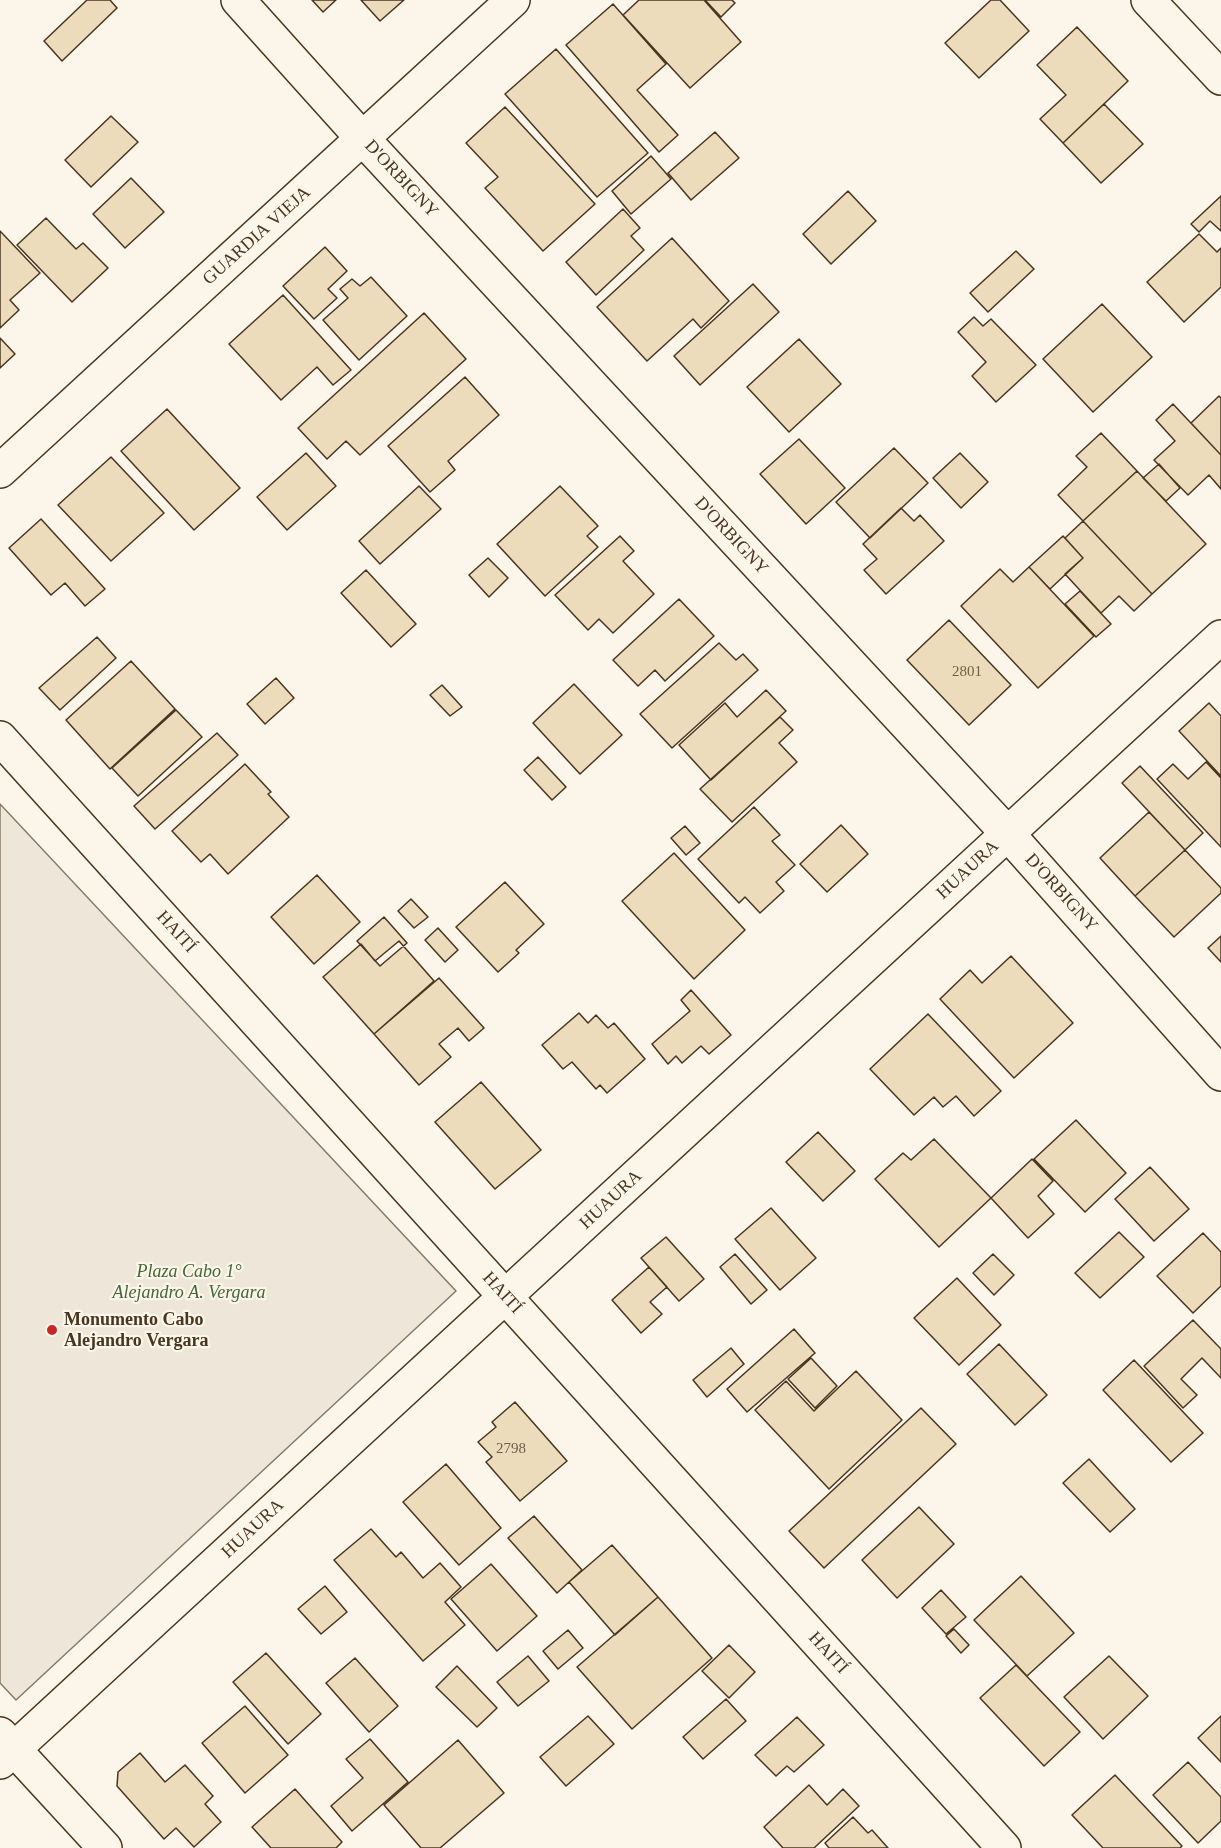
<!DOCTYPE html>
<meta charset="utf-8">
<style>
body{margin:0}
canvas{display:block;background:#fbf6e9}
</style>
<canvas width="1221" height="1848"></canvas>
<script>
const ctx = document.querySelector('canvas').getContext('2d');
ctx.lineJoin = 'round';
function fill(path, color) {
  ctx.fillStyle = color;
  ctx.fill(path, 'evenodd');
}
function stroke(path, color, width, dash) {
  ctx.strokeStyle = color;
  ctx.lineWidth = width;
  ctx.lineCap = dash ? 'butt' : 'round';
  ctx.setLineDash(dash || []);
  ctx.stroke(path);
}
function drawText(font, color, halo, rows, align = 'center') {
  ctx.font = font + ' "Times New Roman",serif';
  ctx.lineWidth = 4.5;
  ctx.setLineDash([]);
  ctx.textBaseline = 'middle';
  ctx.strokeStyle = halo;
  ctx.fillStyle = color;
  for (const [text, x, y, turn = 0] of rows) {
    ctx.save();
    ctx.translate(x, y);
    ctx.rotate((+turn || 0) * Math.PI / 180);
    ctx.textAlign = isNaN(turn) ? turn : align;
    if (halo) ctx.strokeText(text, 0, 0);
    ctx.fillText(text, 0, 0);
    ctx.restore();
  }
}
const green = new Path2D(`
 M 0,804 L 456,1291 L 16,1700 L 0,1683 Z`);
const building = new Path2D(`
 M 87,0 L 110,0 L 117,8 L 62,61 L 44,41 Z
 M 312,0 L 336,0 L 323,12 Z
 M 361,0 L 404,0 L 380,21 Z
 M 639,0 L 704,0 L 741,42 L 690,88 L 623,15 Z
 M 705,0 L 732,0 L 735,3 L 721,17 Z
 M 991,0 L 1000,0 L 1029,31 L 979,78 L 945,43 Z
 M 613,4 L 666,64 L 637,90 L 678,135 L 659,152 L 566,45 Z
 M 1077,27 L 1128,81 L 1063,143 L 1040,119 L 1066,95 L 1037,65 Z
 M 556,49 L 648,153 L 597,197 L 505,94 Z
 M 1104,104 L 1143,144 L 1101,183 L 1063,143 Z
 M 505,107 L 595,204 L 543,251 L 485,188 L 498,177 L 466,143 Z
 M 111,116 L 138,142 L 91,187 L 65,160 Z
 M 715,132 L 739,158 L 691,200 L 668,173 Z
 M 651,156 L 671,179 L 631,214 L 612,191 Z
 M 131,178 L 164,212 L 125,248 L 93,214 Z
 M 848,191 L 876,221 L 831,264 L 803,234 Z
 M 1221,196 L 1221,231 L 1210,221 L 1199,232 L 1191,224 Z
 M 623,209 L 640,228 L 631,236 L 644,250 L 596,295 L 566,262 Z
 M 46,218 L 76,249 L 83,243 L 108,268 L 72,302 L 17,245 Z
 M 0,231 L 40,273 L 10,300 L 19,310 L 0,328 Z
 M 1199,234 L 1217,252 L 1221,248 L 1221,287 L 1184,322 L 1147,282 Z
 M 672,238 L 729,301 L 701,328 L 693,319 L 647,361 L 597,307 Z
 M 325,247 L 347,271 L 328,289 L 337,298 L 314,319 L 283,286 Z
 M 1016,251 L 1034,269 L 988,312 L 970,293 Z
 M 371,277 L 407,316 L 359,360 L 323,320 L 348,298 L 340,289 L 352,279 L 360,286 Z
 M 753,284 L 779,312 L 700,385 L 674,356 Z
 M 283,295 L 351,370 L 333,385 L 317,367 L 281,400 L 229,344 Z
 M 1102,304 L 1152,357 L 1093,412 L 1043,359 Z
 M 424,313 L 466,359 L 360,455 L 346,441 L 327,459 L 298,428 Z
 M 974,317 L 983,326 L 991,319 L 1036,365 L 996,402 L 972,376 L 986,362 L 958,332 Z
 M 0,338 L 15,354 L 0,368 Z
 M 799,339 L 841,384 L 789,432 L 747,387 Z
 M 465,377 L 499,415 L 448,461 L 455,470 L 430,492 L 388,446 Z
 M 1219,396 L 1221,398 L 1221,455 L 1191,423 Z
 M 1173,404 L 1221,455 L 1221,489 L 1209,475 L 1188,495 L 1154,460 L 1175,441 L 1156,420 Z
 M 167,409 L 240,488 L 194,530 L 121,451 Z
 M 1101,433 L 1137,471 L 1083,521 L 1058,495 L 1087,467 L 1076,456 Z
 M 799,439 L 845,488 L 806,524 L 760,474 Z
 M 894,448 L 928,483 L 870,538 L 836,502 Z
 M 306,453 L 336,486 L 287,530 L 257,497 Z
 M 960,453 L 988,482 L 961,508 L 933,478 Z
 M 111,457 L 164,513 L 111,561 L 58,505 Z
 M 1159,464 L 1180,488 L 1166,501 L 1143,478 Z
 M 1137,471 L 1206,544 L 1152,594 L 1083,521 Z
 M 419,486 L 441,509 L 380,564 L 359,541 Z
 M 560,486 L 598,526 L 587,536 L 598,547 L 545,596 L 497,544 Z
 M 901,508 L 914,521 L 920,515 L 944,541 L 886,594 L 864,570 L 877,559 L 863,544 Z
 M 41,519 L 105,589 L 85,606 L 65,583 L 51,595 L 9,548 Z
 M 1083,521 L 1152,594 L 1134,611 L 1119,596 L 1101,613 L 1065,574 L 1083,558 L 1065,538 Z
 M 620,536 L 634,551 L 623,561 L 654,594 L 613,633 L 599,619 L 588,630 L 555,595 Z
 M 1063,536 L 1083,558 L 1050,589 L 1029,567 Z
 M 488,558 L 508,578 L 489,597 L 469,575 Z
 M 1029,567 L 1094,636 L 1038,688 L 961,606 L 1000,569 L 1013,582 Z
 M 366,570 L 416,624 L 391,647 L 341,593 Z
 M 1080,591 L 1111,624 L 1096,637 L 1065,604 Z
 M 679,599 L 714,636 L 665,681 L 655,670 L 638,686 L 613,660 Z
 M 949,620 L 1011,685 L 969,725 L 907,660 Z
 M 97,637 L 116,658 L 60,710 L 39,688 Z
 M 719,643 L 736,660 L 743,654 L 758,670 L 672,748 L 640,714 Z
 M 131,661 L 175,709 L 110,769 L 66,720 Z
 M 276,678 L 294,698 L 265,724 L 247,704 Z
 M 574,684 L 622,735 L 580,774 L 533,723 Z
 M 442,685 L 462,707 L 450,716 L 430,695 Z
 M 766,690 L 786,711 L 711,780 L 679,745 L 725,703 L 737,717 Z
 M 1209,703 L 1221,716 L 1221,776 L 1179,731 Z
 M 176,710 L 202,737 L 138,796 L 112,768 Z
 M 780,717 L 793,730 L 779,743 L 797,762 L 732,822 L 700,789 Z
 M 217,733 L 238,755 L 155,829 L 134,806 Z
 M 538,757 L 566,787 L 552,800 L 524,770 Z
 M 1206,762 L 1221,778 L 1221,847 L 1157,779 L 1173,764 L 1188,779 Z
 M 245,764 L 271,792 L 268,794 L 289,817 L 228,874 L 210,854 L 201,862 L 172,831 Z
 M 1140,766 L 1203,833 L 1185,850 L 1122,783 Z
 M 754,807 L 780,835 L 772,841 L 795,865 L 776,882 L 784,891 L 760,913 L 745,897 L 739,903 L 698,859 Z
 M 1149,812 L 1185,850 L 1135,896 L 1100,858 Z
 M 841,825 L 868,854 L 827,892 L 800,864 Z
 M 685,826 L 700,843 L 686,855 L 671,838 Z
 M 1185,850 L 1221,888 L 1221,893 L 1174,937 L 1135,896 Z
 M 674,853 L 745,930 L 694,979 L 622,901 Z
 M 317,875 L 360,922 L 314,964 L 271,917 Z
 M 505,882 L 544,924 L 516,950 L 519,953 L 498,972 L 456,927 Z
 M 411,899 L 428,917 L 414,928 L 398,911 Z
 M 384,917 L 407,943 L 380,966 L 357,941 Z
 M 438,928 L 458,950 L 445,962 L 425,940 Z
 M 1221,936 L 1221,962 L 1208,948 Z
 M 399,941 L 434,981 L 374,1034 L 323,977 L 361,944 L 375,961 Z
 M 1011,956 L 1073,1023 L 1014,1078 L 940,999 L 970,970 L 982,983 Z
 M 439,978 L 484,1028 L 469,1041 L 458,1028 L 439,1044 L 451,1057 L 419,1085 L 374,1034 Z
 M 691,990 L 731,1035 L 709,1054 L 701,1046 L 682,1063 L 676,1056 L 668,1064 L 652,1044 L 690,1011 L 681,1000 Z
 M 579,1013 L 588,1023 L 596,1015 L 608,1028 L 614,1023 L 645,1059 L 607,1093 L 600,1085 L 596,1089 L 572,1062 L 563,1069 L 542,1045 Z
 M 928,1014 L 1001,1091 L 974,1116 L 956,1096 L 943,1107 L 934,1097 L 914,1115 L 870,1069 Z
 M 481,1082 L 541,1150 L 495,1189 L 435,1122 Z
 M 1076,1120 L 1126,1173 L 1085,1212 L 1034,1159 Z
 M 818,1132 L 855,1171 L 823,1201 L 786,1162 Z
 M 934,1139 L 991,1198 L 939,1247 L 875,1179 L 903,1153 L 911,1160 Z
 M 1032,1159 L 1053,1181 L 1038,1196 L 1054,1214 L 1028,1238 L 991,1198 Z
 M 1150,1167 L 1189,1209 L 1154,1241 L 1115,1199 Z
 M 771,1208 L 816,1258 L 780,1290 L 735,1239 Z
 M 1119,1232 L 1144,1257 L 1100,1298 L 1075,1273 Z
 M 1203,1233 L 1221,1252 L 1221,1286 L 1193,1313 L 1157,1276 Z
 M 666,1237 L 704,1279 L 679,1301 L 641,1258 Z
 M 735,1254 L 767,1290 L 751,1304 L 720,1267 Z
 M 993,1254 L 1014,1275 L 994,1295 L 973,1273 Z
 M 649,1267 L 667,1287 L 650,1302 L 662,1314 L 641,1333 L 612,1300 Z
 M 957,1278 L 1001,1325 L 959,1365 L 914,1318 Z
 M 1193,1320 L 1221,1349 L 1221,1378 L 1202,1358 L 1181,1379 L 1197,1395 L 1183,1408 L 1144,1366 Z
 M 794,1329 L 815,1353 L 747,1412 L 727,1389 Z
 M 999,1344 L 1047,1395 L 1015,1425 L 967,1374 Z
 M 731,1348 L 744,1364 L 707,1397 L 693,1380 Z
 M 811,1358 L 837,1386 L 815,1408 L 788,1379 Z
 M 1134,1360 L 1203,1433 L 1171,1462 L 1103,1390 Z
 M 856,1371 L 902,1420 L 829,1489 L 755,1410 L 786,1381 L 814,1411 Z
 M 515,1402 L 567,1461 L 520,1501 L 486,1462 L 492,1457 L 478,1442 L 496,1427 L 492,1422 Z
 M 921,1408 L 956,1444 L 824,1568 L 789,1531 Z
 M 1089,1459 L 1135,1509 L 1110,1532 L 1063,1483 Z
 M 446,1464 L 501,1528 L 459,1565 L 403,1502 Z
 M 919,1507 L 954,1544 L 897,1598 L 862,1560 Z
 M 534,1516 L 582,1570 L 557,1593 L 508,1538 Z
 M 371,1529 L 396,1557 L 401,1552 L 423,1578 L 440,1563 L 461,1587 L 445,1602 L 465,1625 L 423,1661 L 334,1560 Z
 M 612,1545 L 658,1597 L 615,1635 L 569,1582 Z
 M 491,1564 L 537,1616 L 497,1651 L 451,1599 Z
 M 1021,1576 L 1074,1633 L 1027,1676 L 974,1620 Z
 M 325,1586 L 347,1612 L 321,1634 L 298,1609 Z
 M 941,1590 L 966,1617 L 946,1634 L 922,1608 Z
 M 658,1597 L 712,1658 L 632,1729 L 577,1667 Z
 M 954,1629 L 969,1645 L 961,1653 L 946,1636 Z
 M 568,1630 L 583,1648 L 558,1669 L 543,1651 Z
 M 729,1645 L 755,1672 L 729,1698 L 702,1671 Z
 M 266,1653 L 321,1714 L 288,1744 L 233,1682 Z
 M 528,1656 L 549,1681 L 518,1706 L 497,1682 Z
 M 1109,1656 L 1148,1696 L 1103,1739 L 1064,1697 Z
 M 355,1658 L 398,1706 L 369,1732 L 326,1683 Z
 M 1016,1665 L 1080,1732 L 1044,1766 L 980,1698 Z
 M 457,1666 L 497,1708 L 477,1727 L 436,1687 Z
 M 726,1699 L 746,1721 L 703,1759 L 683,1737 Z
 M 245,1706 L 288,1755 L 245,1793 L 202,1743 Z
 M 588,1716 L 614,1744 L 566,1786 L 540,1757 Z
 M 1221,1716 L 1221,1762 L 1198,1738 Z
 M 797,1717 L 824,1745 L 794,1772 L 787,1766 L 776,1776 L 755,1755 Z
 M 370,1739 L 408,1782 L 352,1831 L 331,1806 L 363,1778 L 346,1759 Z
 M 458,1740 L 504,1793 L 440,1848 L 421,1848 L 384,1805 Z
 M 140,1753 L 165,1782 L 185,1765 L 213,1796 L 205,1804 L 221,1822 L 194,1847 L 176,1828 L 164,1839 L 117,1786 L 118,1772 Z
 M 1188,1762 L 1221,1797 L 1221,1821 L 1198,1843 L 1153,1795 Z
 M 1115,1775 L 1182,1846 L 1180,1848 L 1103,1848 L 1072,1815 Z
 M 809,1785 L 827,1805 L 843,1789 L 859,1806 L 814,1848 L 783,1848 L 764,1827 Z
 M 295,1789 L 342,1842 L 336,1848 L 271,1848 L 252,1827 Z
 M 853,1817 L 868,1833 L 872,1830 L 888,1848 L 829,1848 L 825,1843 Z`);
const minor = new Path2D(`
 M 238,0 L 363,139 L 1008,834 L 1221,1074
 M 1148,0 L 1221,78
 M 0,471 L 513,0
 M 0,738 L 1004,1848
 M 0,1734 L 105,1848
 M 0,1762 L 1221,637`);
const markers = [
 [52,1330,6,"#c62828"]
];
const numberNames = [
 ["2801",967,672],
 ["2798",511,1449]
];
const streetNames = [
 ["D'ORBIGNY",401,179,47],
 ["GUARDIA VIEJA",257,236,-42],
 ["D'ORBIGNY",731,536,47],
 ["HUAURA",968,870,-43],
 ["D'ORBIGNY",1061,893,48],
 ["HAITÍ",176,932,48],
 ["HUAURA",611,1200,-43],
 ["HAITÍ",502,1293,48],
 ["HUAURA",253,1529,-43],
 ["HAITÍ",828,1653,48]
];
const parkNames = [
 ["Plaza Cabo 1°",189,1272],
 ["Alejandro A. Vergara",189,1293]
];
const poiNames = [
 ["Monumento Cabo",64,1320],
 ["Alejandro Vergara",64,1341]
];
fill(green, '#ede6d9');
stroke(green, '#887966', 1.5);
fill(building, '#ecdcbc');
stroke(building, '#4a3520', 1.5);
stroke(minor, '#4a3520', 36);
stroke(minor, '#fbf6e9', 33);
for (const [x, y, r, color] of markers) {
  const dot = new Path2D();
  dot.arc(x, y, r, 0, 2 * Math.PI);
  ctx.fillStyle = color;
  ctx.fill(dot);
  stroke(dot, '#fbf6e9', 2);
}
drawText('15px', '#725f47', null, numberNames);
drawText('18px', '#4a3520', '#fbf6e9', streetNames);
drawText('italic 18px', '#436837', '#fbf6e9', parkNames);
drawText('bold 18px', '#4a3520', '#fbf6e9', poiNames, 'left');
</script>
